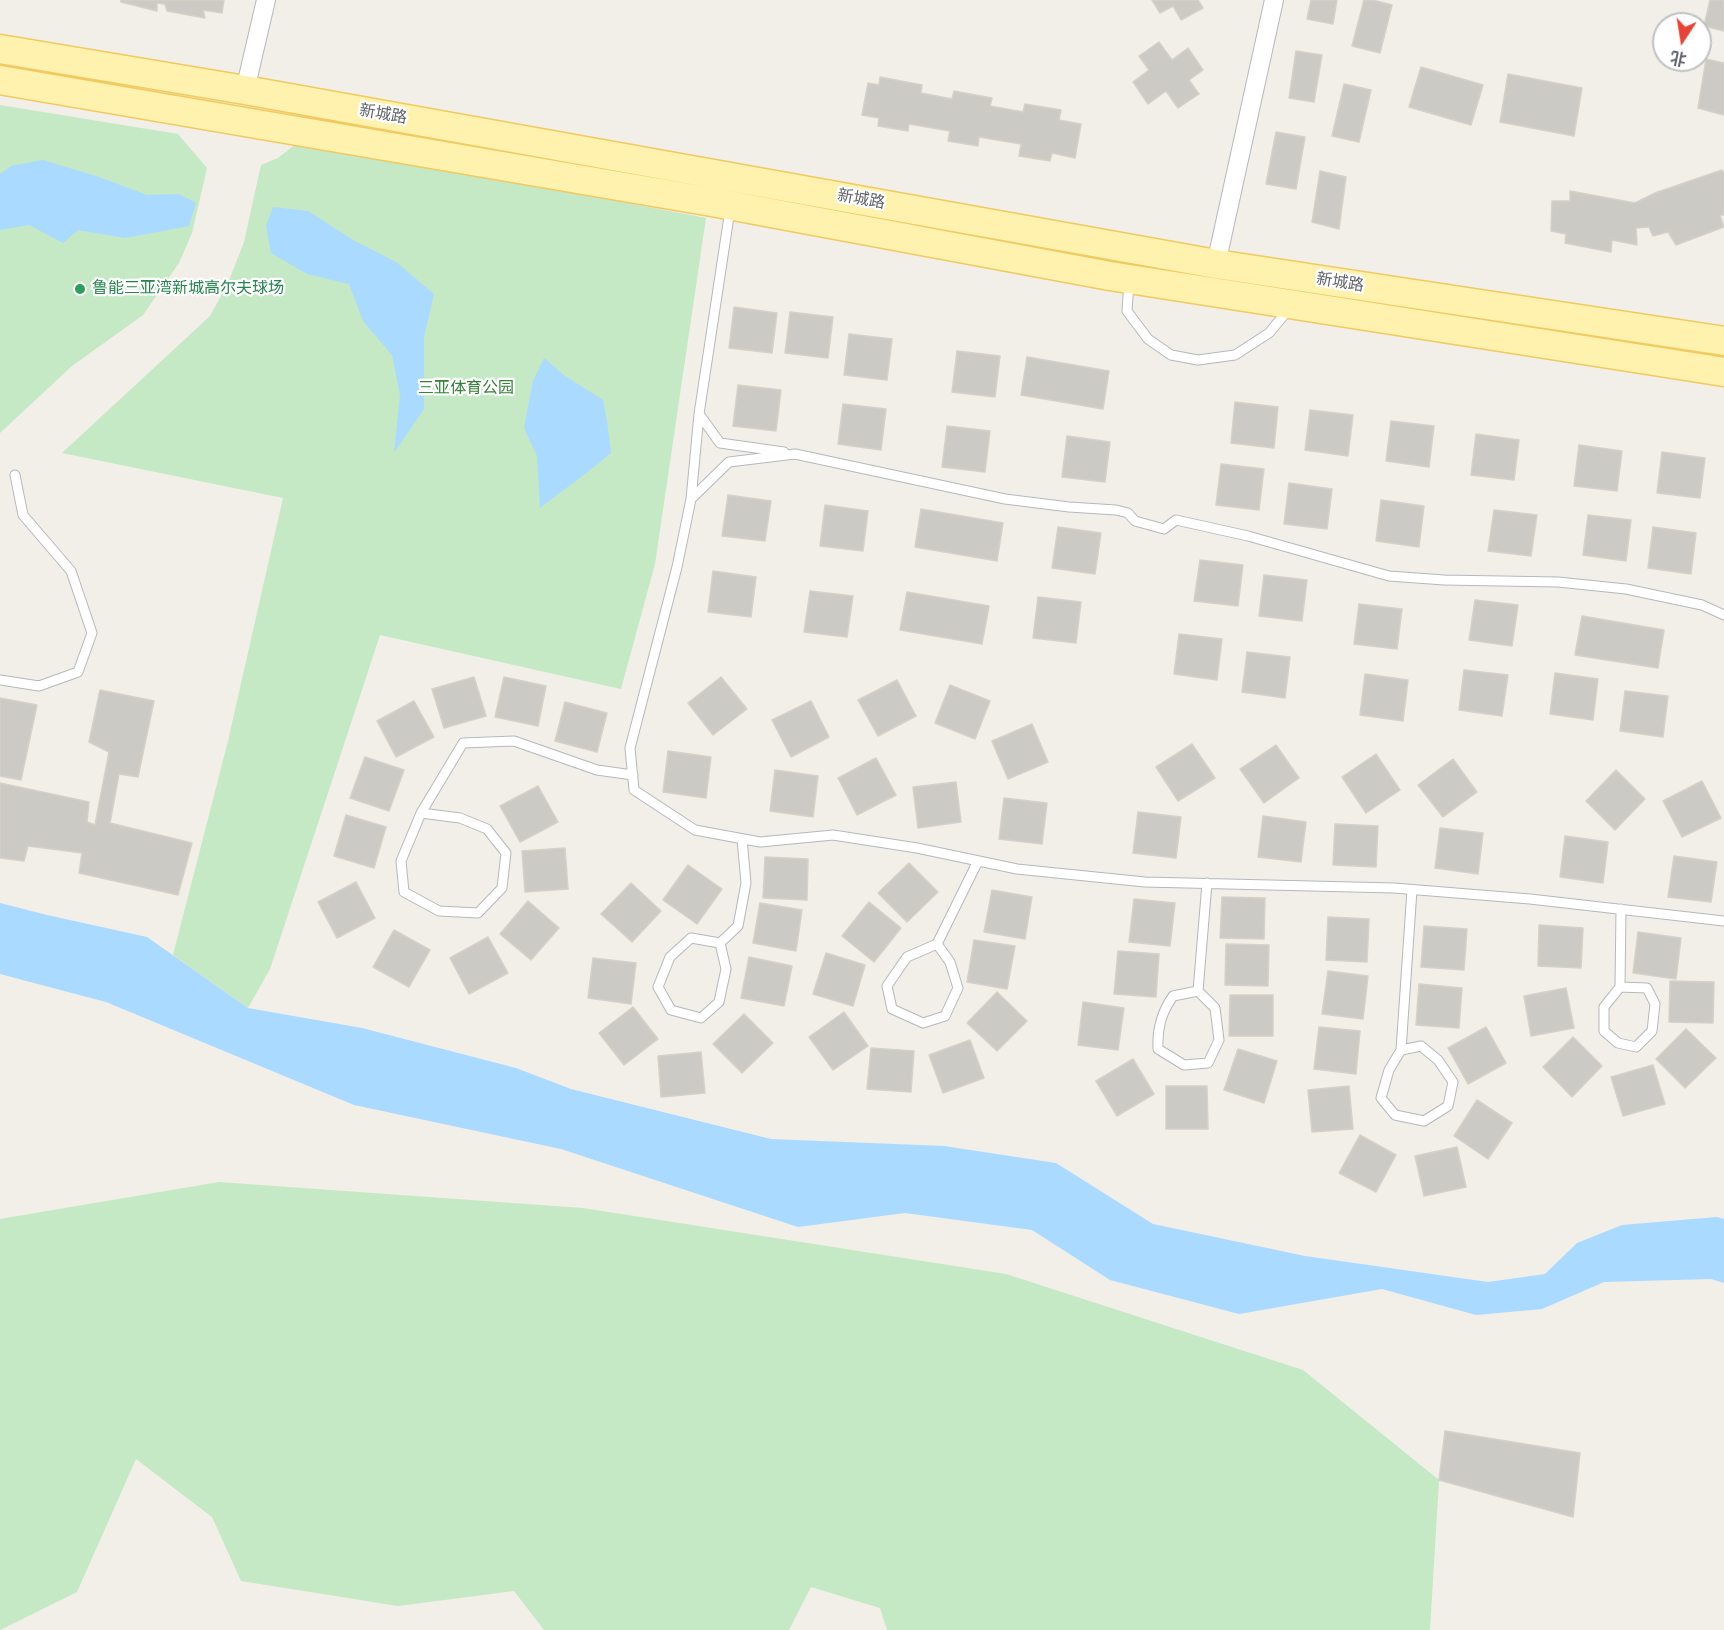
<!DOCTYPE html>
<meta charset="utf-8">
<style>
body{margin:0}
#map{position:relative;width:1724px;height:1630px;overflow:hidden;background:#f1efe8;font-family:Poppins,"Noto Sans SC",sans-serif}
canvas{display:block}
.north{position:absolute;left:1652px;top:12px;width:60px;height:60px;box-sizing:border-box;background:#fff;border:2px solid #bfc1c3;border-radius:50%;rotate:192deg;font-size:16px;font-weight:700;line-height:24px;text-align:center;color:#5f6368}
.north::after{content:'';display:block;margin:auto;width:21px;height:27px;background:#ea4335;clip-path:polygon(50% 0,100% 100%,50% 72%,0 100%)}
</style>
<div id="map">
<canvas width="1724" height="1630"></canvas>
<div class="north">北</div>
</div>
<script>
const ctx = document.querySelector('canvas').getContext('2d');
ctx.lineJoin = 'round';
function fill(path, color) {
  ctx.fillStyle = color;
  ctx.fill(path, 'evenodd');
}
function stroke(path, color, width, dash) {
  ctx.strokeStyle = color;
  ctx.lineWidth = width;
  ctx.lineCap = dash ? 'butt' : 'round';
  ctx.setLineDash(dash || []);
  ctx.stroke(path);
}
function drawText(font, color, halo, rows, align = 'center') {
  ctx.font = font + ' Poppins,"Noto Sans SC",sans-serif';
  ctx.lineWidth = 4.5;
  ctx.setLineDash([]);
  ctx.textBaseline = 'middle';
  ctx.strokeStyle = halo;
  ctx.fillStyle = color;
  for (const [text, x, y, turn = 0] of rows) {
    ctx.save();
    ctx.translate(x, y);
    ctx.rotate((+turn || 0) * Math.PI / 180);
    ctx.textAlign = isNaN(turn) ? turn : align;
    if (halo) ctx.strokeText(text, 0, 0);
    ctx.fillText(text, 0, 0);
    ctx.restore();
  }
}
const green = new Path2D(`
 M 0,105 L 178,134 L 207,168 L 192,233 L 179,263 L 143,315 L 72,366 L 0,433 Z
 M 296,144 L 429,165 L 706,218 L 655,564 L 621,689 L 380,635 L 270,969 L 248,1008 L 173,955 L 228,741 L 283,498 L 62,453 L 210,316 L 228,283 L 244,242 L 261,165 L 278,158 Z
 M 219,1182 L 583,1208 L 1006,1274 L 1303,1370 L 1439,1480 L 1430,1630 L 887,1630 L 880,1608 L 811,1587 L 789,1630 L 544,1630 L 514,1591 L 398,1606 L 241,1581 L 212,1517 L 136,1459 L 77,1592 L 0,1630 L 0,1219 Z`);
const water = new Path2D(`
 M 43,160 L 99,177 L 147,195 L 179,194 L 196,203 L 189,226 L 125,238 L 78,230 L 63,243 L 29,225 L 0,230 L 0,174 L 11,166 Z
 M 273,207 L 308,211 L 353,240 L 396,262 L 434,294 L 424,337 L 424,409 L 394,453 L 400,395 L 392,355 L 363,321 L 349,284 L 307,274 L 271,253 L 266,226 Z
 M 544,358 L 565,376 L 603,400 L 607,421 L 611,453 C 588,473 564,489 540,508 L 537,456 L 524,428 L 533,381 Z
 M 0,903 L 47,915 L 147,937 L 248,1008 L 362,1028 L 516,1068 L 571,1089 L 771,1139 L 944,1146 L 1056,1163 L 1153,1224 L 1305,1256 L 1488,1282 L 1545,1274 L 1577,1243 L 1622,1225 L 1717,1217 L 1724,1219 L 1724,1283 L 1711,1279 L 1604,1282 L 1542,1309 L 1476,1315 L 1382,1289 L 1239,1314 L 1110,1280 L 1032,1230 L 905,1213 L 798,1227 L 561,1149 L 354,1105 L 106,1002 L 0,974 Z`);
const building = new Path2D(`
 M 121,0 L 224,0 L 222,13 L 203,10 L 205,18 L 167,11 L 165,4 L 157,3 L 157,11 L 121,2 Z
 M 1152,0 L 1198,0 L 1203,8 L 1181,20 L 1173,6 L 1160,13 Z
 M 1311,0 L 1337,0 L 1333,24 L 1307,19 Z
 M 1364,0 L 1373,0 L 1392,5 L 1380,53 L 1352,46 Z
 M 1710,0 L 1724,0 L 1724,31 L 1704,26 Z
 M 1159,42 L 1172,60 L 1188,48 L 1203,70 L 1189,80 L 1199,94 L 1178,108 L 1166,91 L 1148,104 L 1133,82 L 1149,70 L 1139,56 Z
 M 1296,51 L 1322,55 L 1314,102 L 1289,98 Z
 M 1706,59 L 1724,63 L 1724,115 L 1698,108 Z
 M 1421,67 L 1483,85 L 1471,125 L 1409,107 Z
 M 1508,74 L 1582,88 L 1574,136 L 1500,122 Z
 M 880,77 L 922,85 L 921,93 L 952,99 L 954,91 L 992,98 L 990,106 L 1023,112 L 1025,104 L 1061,110 L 1059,120 L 1081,124 L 1075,158 L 1052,153 L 1050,161 L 1019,156 L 1021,144 L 979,137 L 978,146 L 948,141 L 950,131 L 909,124 L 908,131 L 878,126 L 879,118 L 862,115 L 868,83 L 879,85 Z
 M 1344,84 L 1371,90 L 1359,142 L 1332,136 Z
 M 1276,132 L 1305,137 L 1296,189 L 1266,184 Z
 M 1722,170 L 1724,173 L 1724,215 L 1720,215 L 1724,227 L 1676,245 L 1668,232 L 1653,236 L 1649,227 L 1636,228 L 1637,245 L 1612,240 L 1611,252 L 1565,243 L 1566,234 L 1551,231 L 1552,201 L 1570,201 L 1570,191 L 1635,203 L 1655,193 Z
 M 1320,171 L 1346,177 L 1339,229 L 1312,222 Z
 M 734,307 L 777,313 L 772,353 L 729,348 Z
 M 790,312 L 833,317 L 828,358 L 785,353 Z
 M 849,334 L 892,339 L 887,380 L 844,375 Z
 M 957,351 L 1000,356 L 995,397 L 952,392 Z
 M 1027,357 L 1109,371 L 1103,409 L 1021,395 Z
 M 738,385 L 781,390 L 776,431 L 733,426 Z
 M 1235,402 L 1278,407 L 1274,448 L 1231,443 Z
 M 843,404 L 886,409 L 881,450 L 838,444 Z
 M 1310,410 L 1353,415 L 1348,456 L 1305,450 Z
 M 1391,421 L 1434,426 L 1429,467 L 1386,461 Z
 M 947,426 L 990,431 L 985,472 L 942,467 Z
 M 1476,434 L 1519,440 L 1514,480 L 1471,475 Z
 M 1067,436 L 1110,442 L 1105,482 L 1062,477 Z
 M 1579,445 L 1622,451 L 1617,491 L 1574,486 Z
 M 1662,452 L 1705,458 L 1700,498 L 1657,493 Z
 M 1221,464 L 1264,469 L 1259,510 L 1216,505 Z
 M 1289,483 L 1332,489 L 1327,529 L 1284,524 Z
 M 728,495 L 771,501 L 765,541 L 722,536 Z
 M 1381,500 L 1424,506 L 1419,547 L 1376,541 Z
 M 825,505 L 868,511 L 863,551 L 820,546 Z
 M 921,509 L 1003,523 L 997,561 L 915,547 Z
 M 1494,510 L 1537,515 L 1531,556 L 1488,551 Z
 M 1588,515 L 1631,520 L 1626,561 L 1583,555 Z
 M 1058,527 L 1101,533 L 1095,574 L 1052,568 Z
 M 1653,527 L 1696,533 L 1691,574 L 1648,568 Z
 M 1200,560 L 1243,565 L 1238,606 L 1194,601 Z
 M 713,571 L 756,577 L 751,617 L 708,612 Z
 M 1264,575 L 1307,580 L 1302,621 L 1259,616 Z
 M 810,591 L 853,596 L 847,637 L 804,632 Z
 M 907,592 L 989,606 L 982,644 L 900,630 Z
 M 1038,597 L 1081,602 L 1076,643 L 1033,638 Z
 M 1475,600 L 1518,605 L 1512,646 L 1469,640 Z
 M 1359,604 L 1402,609 L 1397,649 L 1354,644 Z
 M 1582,616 L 1664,630 L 1658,668 L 1575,655 Z
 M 1179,634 L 1222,639 L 1217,680 L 1174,674 Z
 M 1247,652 L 1290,657 L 1285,698 L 1242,692 Z
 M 1464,670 L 1508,675 L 1502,716 L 1459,710 Z
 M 1555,673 L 1598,679 L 1593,720 L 1550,714 Z
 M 1365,674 L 1408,680 L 1403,721 L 1360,715 Z
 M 474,677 L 486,716 L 444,728 L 432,689 Z
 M 504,677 L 546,686 L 538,726 L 495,717 Z
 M 721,677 L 747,709 L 713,735 L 688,703 Z
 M 897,680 L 916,716 L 878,736 L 858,700 Z
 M 950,685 L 990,701 L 975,739 L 935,723 Z
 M 100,690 L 154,701 L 138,777 L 119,774 L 110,823 L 192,843 L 178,895 L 79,873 L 82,853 L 28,846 L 24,861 L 0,858 L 0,783 L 89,802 L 87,822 L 95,825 L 109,752 L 89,742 Z
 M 1625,691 L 1668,696 L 1663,737 L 1620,731 Z
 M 0,698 L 37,705 L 21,780 L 0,776 Z
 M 414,701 L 434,737 L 396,757 L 377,721 Z
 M 811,701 L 829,737 L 791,757 L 772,720 Z
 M 565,702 L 607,713 L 597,752 L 555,741 Z
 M 1032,724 L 1048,762 L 1008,779 L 992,741 Z
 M 1192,744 L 1215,778 L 1178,801 L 1156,767 Z
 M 1276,745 L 1299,778 L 1264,803 L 1240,769 Z
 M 668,751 L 711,757 L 706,798 L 663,792 Z
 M 1376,754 L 1400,790 L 1366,813 L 1342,777 Z
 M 365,757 L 404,770 L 389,811 L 350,798 Z
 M 876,758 L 896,795 L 857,815 L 838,778 Z
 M 1453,759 L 1477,792 L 1443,817 L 1418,785 Z
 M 775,770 L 818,776 L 813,817 L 770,811 Z
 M 1616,770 L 1645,799 L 1615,830 L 1586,801 Z
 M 1702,781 L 1721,818 L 1682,837 L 1663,801 Z
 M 956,782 L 961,822 L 918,828 L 913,787 Z
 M 538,786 L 558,822 L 520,842 L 500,806 Z
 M 1004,798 L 1047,803 L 1042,844 L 999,839 Z
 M 1138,812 L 1181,817 L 1176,858 L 1133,853 Z
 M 346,815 L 386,827 L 374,868 L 334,856 Z
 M 1263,816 L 1306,822 L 1301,862 L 1258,857 Z
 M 1335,824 L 1378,826 L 1376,867 L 1333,865 Z
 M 1440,828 L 1483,833 L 1478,874 L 1435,868 Z
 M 1565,836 L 1608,842 L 1603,883 L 1560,877 Z
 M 565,848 L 568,889 L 525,892 L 522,851 Z
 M 1674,856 L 1717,862 L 1711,902 L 1668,897 Z
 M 765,857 L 808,859 L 807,900 L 763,898 Z
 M 909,863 L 938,892 L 907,922 L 878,893 Z
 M 688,865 L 722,889 L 697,924 L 663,900 Z
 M 356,882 L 375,918 L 337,938 L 318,902 Z
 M 631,883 L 661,911 L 632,942 L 601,914 Z
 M 992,890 L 1032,897 L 1025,939 L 984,932 Z
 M 1222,897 L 1265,898 L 1264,939 L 1220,938 Z
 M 1134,899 L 1175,903 L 1170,946 L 1129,942 Z
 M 528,901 L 559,928 L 531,960 L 500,934 Z
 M 869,902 L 901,928 L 874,962 L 842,936 Z
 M 760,903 L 802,910 L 796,951 L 753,943 Z
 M 1328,917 L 1369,919 L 1367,962 L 1326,960 Z
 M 1539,925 L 1583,928 L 1581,968 L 1538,966 Z
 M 1424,926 L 1467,929 L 1464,970 L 1421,967 Z
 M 394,930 L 430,950 L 409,987 L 373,967 Z
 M 1638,932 L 1681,938 L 1676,979 L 1633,973 Z
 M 488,937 L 508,973 L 469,994 L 450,958 Z
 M 974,940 L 1015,946 L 1007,989 L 967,982 Z
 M 1226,944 L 1269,945 L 1268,986 L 1225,985 Z
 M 1118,951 L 1159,954 L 1156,997 L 1114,994 Z
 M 826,953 L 865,965 L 853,1006 L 813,994 Z
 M 749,957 L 792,966 L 784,1006 L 741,998 Z
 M 593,958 L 636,963 L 631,1004 L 588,998 Z
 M 1328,971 L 1368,976 L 1363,1019 L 1322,1014 Z
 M 1670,981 L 1714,982 L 1713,1023 L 1669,1022 Z
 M 1419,984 L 1462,988 L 1459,1028 L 1416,1025 Z
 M 1566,988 L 1574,1028 L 1531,1036 L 1524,996 Z
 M 997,992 L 1027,1021 L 997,1051 L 967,1023 Z
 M 1230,995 L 1273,995 L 1273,1036 L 1229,1036 Z
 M 1083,1002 L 1124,1008 L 1118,1050 L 1078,1045 Z
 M 633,1007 L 658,1039 L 624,1065 L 599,1033 Z
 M 844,1012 L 868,1046 L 833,1070 L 809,1037 Z
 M 744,1014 L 773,1043 L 742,1073 L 713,1044 Z
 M 1319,1027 L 1360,1031 L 1356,1074 L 1314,1069 Z
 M 1486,1027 L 1506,1063 L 1468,1084 L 1448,1048 Z
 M 1686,1029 L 1716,1058 L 1685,1088 L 1656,1059 Z
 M 1573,1037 L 1602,1066 L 1572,1097 L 1543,1067 Z
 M 970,1040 L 984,1078 L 943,1093 L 929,1055 Z
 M 871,1048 L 914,1051 L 911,1092 L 867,1089 Z
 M 1238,1049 L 1277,1061 L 1264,1103 L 1224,1090 Z
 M 701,1052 L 705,1093 L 661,1097 L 658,1056 Z
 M 1133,1059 L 1154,1094 L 1117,1116 L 1096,1081 Z
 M 1653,1065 L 1665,1104 L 1623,1116 L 1611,1077 Z
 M 1166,1086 L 1207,1086 L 1208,1129 L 1166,1129 Z
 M 1349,1086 L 1353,1129 L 1312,1132 L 1308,1090 Z
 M 1477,1100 L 1512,1123 L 1488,1159 L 1454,1136 Z
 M 1360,1135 L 1396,1155 L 1376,1192 L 1339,1173 Z
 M 1457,1147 L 1466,1187 L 1424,1196 L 1415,1156 Z
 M 1445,1431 L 1580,1453 L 1573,1517 L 1439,1480 Z`);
const lane = new Path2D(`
 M 1129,282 L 1127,311 L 1148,339 L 1171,355 L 1198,360 L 1235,355 L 1269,333 L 1289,309
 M 699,414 L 720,443 L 784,452
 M 691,499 L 699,414 L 730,210
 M 1724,615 L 1702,605 L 1626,589 L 1558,582 L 1444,580 L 1389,576 L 1248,536 L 1176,520 L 1164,529 L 1135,521 L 1128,513 L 1116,510 L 1069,507 L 1005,499 L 795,454 L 729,462 L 691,499 L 677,567 L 630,748 L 634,790 L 695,830 L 760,842 L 833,835 L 917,848 L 1017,869 L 1145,882 L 1394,888 L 1530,899 L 1724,921
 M 0,680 L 39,686 L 78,672 L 92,633 L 71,571 L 23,515 L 15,475
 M 421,813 L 460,818 L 487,829 L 506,853 L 502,888 L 478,913 L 439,911 L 404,892 L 401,861 L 421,813 L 463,743 L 514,741 L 597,770 L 633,775
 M 720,943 L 726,969 L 719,1002 L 701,1018 L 671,1010 L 658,987 L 670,957 L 691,938 L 720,943 L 738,926 L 746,883 L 742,839
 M 937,944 L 950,962 L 958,988 L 945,1016 L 923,1023 L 892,1009 L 887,986 L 907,957 L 937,944 L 978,861
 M 1620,987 L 1647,988 L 1655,1004 L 1652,1031 L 1636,1047 L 1618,1043 L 1604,1031 L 1604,1007 L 1620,987 L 1621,909
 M 1198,991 L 1173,996 C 1161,1013 1157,1029 1158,1049 L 1184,1065 L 1208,1063 L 1219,1040 L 1215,1008 L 1198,991 L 1207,883
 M 1401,1050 L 1421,1046 L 1438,1060 L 1453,1082 L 1448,1106 L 1424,1121 L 1395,1115 L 1381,1098 L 1389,1070 L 1401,1050 L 1412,890`);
const street = new Path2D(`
 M 245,90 L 266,0
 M 1216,264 L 1274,0`);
const primary = new Path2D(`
 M 0,49 L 245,90 L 1216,264 L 1724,341
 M 0,80 L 712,202 L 1110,276 L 1724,372`);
const markers = [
 [80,289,6,"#2e9e5b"]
];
const streetNames = [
 ["新城路",383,115,10],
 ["新城路",861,200,10],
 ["新城路",1340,283,9]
];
const leisureNames = [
 ["鲁能三亚湾新城高尔夫球场",92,289]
];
const parkNames = [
 ["三亚体育公园",466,389]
];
fill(green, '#c5e8c5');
fill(water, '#aadaff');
fill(building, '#cccac5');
stroke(building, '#d6d1c6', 1.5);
stroke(lane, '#b5b8bc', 11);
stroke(street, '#b5b8bc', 20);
stroke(primary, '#f2c960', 31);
stroke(lane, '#fff', 9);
stroke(street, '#fff', 18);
stroke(primary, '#fff2af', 28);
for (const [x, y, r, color] of markers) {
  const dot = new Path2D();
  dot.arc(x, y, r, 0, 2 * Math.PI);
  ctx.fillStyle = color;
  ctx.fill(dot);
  stroke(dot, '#fff', 2);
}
drawText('16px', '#5f6368', '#fff', streetNames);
drawText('16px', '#27864d', '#fff', leisureNames, 'left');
drawText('16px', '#348238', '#fff', parkNames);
</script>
